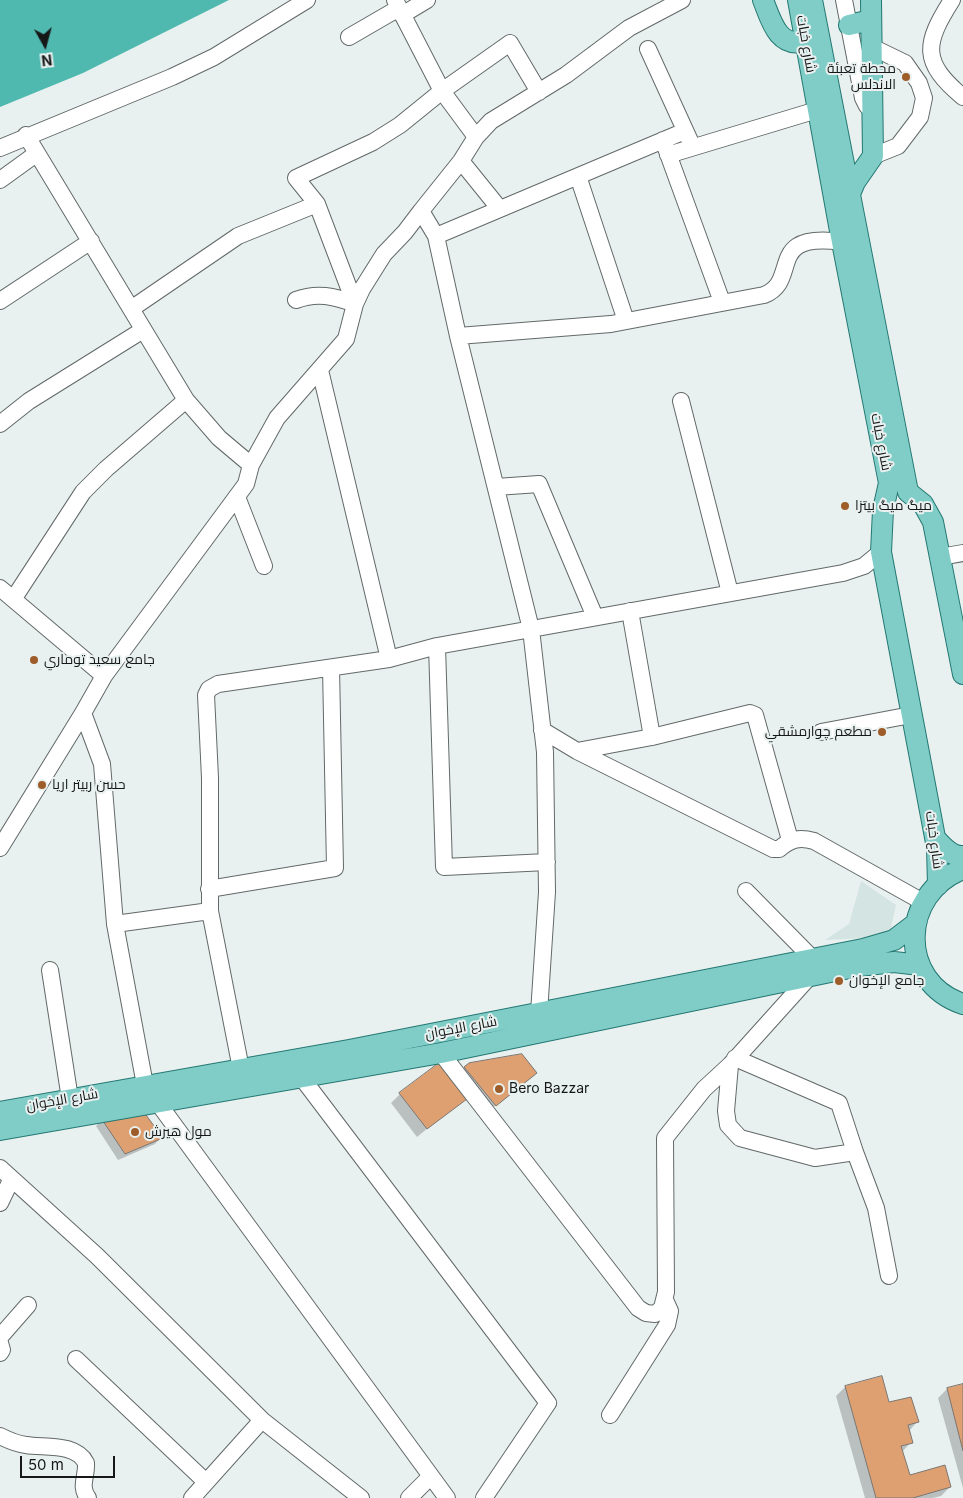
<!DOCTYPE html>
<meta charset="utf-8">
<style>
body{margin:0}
#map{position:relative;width:963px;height:1498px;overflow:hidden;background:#e9f1f0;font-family:Inter,sans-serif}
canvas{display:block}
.north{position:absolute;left:20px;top:20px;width:50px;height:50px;-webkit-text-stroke:4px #e9f1f0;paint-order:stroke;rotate:173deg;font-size:14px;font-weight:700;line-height:20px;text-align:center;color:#161818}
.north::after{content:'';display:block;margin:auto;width:18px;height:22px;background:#161818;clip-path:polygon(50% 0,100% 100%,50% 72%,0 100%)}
.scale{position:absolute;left:20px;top:1456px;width:95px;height:22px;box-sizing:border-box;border:2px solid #161818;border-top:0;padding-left:6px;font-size:15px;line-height:18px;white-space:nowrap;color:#161818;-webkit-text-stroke:4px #e9f1f0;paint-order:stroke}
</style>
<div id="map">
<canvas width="963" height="1498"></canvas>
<div class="north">N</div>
<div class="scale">50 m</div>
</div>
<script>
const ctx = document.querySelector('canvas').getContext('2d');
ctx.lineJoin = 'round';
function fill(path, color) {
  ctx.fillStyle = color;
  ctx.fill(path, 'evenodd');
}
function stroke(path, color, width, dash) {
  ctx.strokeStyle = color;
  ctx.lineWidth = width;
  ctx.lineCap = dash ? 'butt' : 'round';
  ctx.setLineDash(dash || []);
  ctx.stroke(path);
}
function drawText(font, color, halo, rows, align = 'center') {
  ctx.font = font + ' Inter,Cairo,sans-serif';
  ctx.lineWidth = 4;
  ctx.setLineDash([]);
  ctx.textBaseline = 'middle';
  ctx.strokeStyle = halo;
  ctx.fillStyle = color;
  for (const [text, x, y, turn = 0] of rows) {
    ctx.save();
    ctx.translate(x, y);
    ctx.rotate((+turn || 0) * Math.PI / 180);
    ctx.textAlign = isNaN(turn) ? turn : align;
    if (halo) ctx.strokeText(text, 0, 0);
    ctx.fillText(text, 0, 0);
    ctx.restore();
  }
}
const built = new Path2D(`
 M 861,881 L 896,905 L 889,937 L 825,940 L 849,924 Z`);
const water = new Path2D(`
 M 0,0 L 229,0 L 83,73 L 0,107 Z`);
const shadow = new Path2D(`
 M 469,1064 L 531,1076 L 491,1109 L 460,1072 Z
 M 400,1094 L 465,1098 L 417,1137 L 391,1103 Z
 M 102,1120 L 161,1137 L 155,1144 L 118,1160 L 96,1126 Z
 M 881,1377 L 888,1404 L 917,1422 L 909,1431 L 911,1442 L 902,1452 L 909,1476 L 950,1487 L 941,1496 L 933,1498 L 865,1498 L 836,1396 L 845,1387 Z
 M 963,1385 L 963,1488 L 938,1398 L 947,1389 Z`);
const building = new Path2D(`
 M 522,1054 L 537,1073 L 496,1106 L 464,1067 L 469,1063 Z
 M 439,1063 L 467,1099 L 427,1129 L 399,1093 Z
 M 143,1111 L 163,1138 L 125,1154 L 101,1118 Z
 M 882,1376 L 889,1402 L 911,1397 L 919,1422 L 908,1425 L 913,1443 L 901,1446 L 910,1475 L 945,1465 L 951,1487 L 913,1498 L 876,1498 L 845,1386 Z
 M 963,1384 L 963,1451 L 947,1388 Z`);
const minor = new Path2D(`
 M 395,0 L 442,91 L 476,137
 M 844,0 L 863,98 L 867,106 L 873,109
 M 952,0 C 924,44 921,62 963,97
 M 402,15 L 427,0
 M 349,37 L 399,8
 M 872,47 L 905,63 L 919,83 L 924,98 L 920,117 L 898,146 L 873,156
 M 648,49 L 690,141
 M 26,135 L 186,400 L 219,438 L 251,465
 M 663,140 L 722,302
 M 0,148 L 172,77 L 214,57 L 307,0
 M 668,155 L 817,110
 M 461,161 L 499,208
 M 578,176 L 626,321
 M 0,180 L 36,154
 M 421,211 L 461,161 L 476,137 L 491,121 L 566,75 L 629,28 L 682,0
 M 436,236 L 458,336 L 531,629 L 545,752 L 547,892 L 539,1013
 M 296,300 C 317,292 334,296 355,304
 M 0,301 L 91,241
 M 355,304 L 317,204 L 296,178 L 373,142 L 400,125 L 442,91 L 510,43 L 539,92
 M 131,309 L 238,236 L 317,204
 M 458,336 L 611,324 L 764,295 C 801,281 764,231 842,242
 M 320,370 L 389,659
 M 681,401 L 730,593
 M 0,424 L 29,401 L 143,330
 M 496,487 L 539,484 L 595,617
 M 237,497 L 264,566
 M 940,557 L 963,553
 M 0,588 L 104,676
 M 14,598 L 83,492 L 106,469 L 186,400
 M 630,611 L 652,737
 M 437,646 L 444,867 L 547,862
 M 83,713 L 102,764 L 115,924 L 145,1085
 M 542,730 L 577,751 L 773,849 L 779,849 C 791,839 799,837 814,841 L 923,902
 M 821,732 L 911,715
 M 577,751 L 652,737 L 750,713 L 755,715 L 790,840
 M 0,848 L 83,713 L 104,676 L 246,484 L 251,465 L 277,418 L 346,339 L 355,304 L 362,289 L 384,254 L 405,232 L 421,211 L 436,236 L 685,131
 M 209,889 L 335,868 L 331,668
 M 746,891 L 812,958
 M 115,924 L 210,911
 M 50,970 L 70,1099
 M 441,1053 L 638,1308 L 646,1313 L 655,1314 L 662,1308 L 666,1292 L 665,1138 L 704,1089 L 730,1065 L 811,975
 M 730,1065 L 726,1111 L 728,1125 L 740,1138 L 815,1158 L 855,1152 L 839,1103 L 735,1058
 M 241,1069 L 210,911 L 210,778 L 206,695 L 209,689 L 218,684 L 389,659 L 437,646 L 843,573 L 864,566 L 881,552
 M 302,1078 L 548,1403 L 484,1498
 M 158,1103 L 447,1498
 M 855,1152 L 876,1208 L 889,1276
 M 0,1168 L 97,1256 L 262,1420 L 361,1498
 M 0,1203 L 11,1180
 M 0,1337 L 28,1305
 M 0,1343 L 2,1350 L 0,1353
 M 76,1359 L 206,1482
 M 610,1415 L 667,1325 L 670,1311 L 665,1300
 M 0,1436 C 8,1440 17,1444 26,1445 C 46,1448 76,1443 86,1463 C 87,1477 79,1486 88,1498
 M 192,1498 L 262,1420
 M 409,1498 L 430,1477`);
const major = new Path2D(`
 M 763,0 C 771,20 778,49 805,41
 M 798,0 L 842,242 L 889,483 L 883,510 L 881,552 L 937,848 L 938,885
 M 812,0 L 908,492 L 923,504 L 933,522 L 963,674
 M 849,25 L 871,20
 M 850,194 L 855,182 L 873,156 L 871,0
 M 936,839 C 943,847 952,857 963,856
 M 963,869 C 900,893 897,982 963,1004
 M 0,1112 L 349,1050 L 863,949 L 894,940 L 915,924
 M 0,1130 L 441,1053 L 859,966 L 894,962 L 920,965`);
const markers = [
 [906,77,5,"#9d5c28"],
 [845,506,5,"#9d5c28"],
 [34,660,5,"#9d5c28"],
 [882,732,5,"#9d5c28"],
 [42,785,5,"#9d5c28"],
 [839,981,5,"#9d5c28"],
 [499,1089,5,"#9d5c28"],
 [135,1132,5,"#9d5c28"]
];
const streetNames = [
 ["شارع خبات",806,44,80],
 ["شارع خبات",881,442,79],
 ["شارع خبات",934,840,82],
 ["شارع الإخوان",461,1028,-11],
 ["شارع الإخوان",62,1100,-10]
];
const poiNames = [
 ["محطة تعبئة",896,69,"right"],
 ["الاندلس",896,85,"right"],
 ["ميگ ميگ بيتزا",855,506],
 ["جامع سعيد توماري",44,660],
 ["مطعم چوارمشقي",872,732,"right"],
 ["حسن ربيتر اريا",52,785],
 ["جامع الإخوان",849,981],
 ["Bero Bazzar",509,1089],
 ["مول هيرش",145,1132]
];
fill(built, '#d3e4e2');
fill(water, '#4fb9b0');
fill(shadow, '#0003');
fill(building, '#de9f71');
stroke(building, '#7b7672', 1);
stroke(minor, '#626968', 18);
stroke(major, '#247872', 22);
stroke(minor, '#fff', 16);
stroke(major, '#80cdc8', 20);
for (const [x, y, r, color] of markers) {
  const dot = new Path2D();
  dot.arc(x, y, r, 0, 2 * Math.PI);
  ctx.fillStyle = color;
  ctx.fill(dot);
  stroke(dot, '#e9f1f0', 2);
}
drawText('14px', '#161818', '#e9f1f0', streetNames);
drawText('14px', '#161818', '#e9f1f0', poiNames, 'left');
</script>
